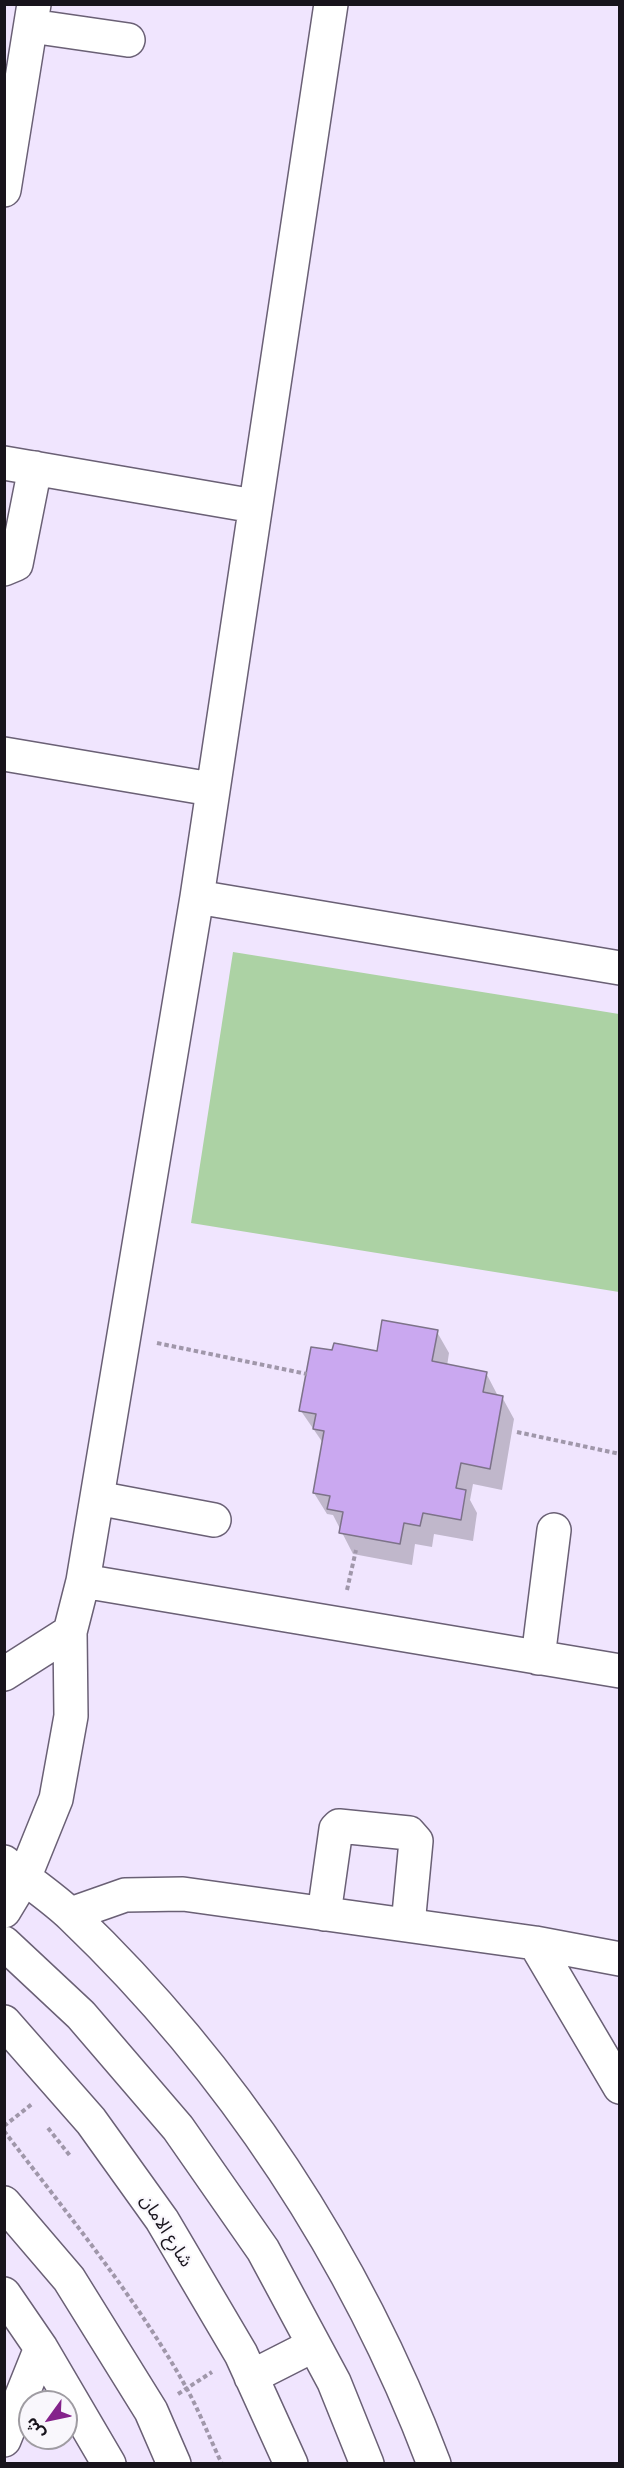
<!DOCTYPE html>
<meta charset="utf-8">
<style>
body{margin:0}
#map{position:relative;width:624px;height:2468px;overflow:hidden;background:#f0e5fe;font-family:Lora,"Noto Sans Arabic",serif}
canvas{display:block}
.frame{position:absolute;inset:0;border:6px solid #18141c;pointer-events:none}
.north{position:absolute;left:18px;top:2390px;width:60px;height:60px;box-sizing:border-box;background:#f9f7fc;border:2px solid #9f9ca2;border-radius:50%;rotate:237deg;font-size:16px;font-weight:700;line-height:24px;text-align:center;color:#18141c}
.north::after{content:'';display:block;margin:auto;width:21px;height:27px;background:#84228b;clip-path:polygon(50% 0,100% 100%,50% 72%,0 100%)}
</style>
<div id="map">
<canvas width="624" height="2468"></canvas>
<div class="frame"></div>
<div class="north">ش</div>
</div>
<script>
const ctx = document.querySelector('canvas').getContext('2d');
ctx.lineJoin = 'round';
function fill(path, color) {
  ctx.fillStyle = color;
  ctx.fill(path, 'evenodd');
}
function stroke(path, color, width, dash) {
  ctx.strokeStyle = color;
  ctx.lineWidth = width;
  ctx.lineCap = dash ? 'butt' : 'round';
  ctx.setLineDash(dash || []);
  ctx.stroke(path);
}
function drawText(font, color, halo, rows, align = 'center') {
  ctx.font = font + ' Lora,"Noto Sans Arabic",serif';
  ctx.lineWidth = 4.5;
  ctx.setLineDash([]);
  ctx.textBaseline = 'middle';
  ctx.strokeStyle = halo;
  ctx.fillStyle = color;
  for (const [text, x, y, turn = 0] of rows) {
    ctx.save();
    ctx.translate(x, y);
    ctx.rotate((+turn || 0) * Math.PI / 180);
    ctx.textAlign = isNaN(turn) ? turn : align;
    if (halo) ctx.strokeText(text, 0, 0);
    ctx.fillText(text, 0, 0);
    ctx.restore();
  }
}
const green = new Path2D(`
 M 233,952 L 619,1014 L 619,1292 L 191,1223 Z`);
const shadow = new Path2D(`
 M 437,1332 L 449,1353 L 447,1366 L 486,1373 L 498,1396 L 502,1397 L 514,1419 L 502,1490 L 473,1484 L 470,1500 L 477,1513 L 473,1541 L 434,1534 L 432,1547 L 415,1544 L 412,1565 L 353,1554 L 333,1515 L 327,1514 L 314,1493 L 323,1443 L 301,1411 L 333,1352 L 378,1353 Z`);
const building = new Path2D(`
 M 382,1320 L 438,1330 L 432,1361 L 487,1372 L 483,1392 L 503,1396 L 490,1469 L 461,1463 L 456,1488 L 466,1490 L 461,1520 L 423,1513 L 420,1526 L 404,1523 L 400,1544 L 339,1533 L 343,1512 L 327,1509 L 330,1496 L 313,1493 L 324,1431 L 313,1429 L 316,1414 L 299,1411 L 311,1347 L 332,1350 L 334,1343 L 377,1351 Z`);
const path = new Path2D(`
 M 157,1343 L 307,1374
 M 517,1432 L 620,1454
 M 347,1590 L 356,1550
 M 4,2126 L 32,2104
 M 48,2128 L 71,2157
 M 4,2131 C 66,2212 138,2300 187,2389 C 200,2413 210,2439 222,2464
 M 178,2394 L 212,2372`);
const minor = new Path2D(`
 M 31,26 L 128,40
 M 4,190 L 34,4
 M 4,463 L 254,506
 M 4,569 L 16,564 L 35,468
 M 4,754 L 211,789
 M 197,897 L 620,968
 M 97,1498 L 214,1520
 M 83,1581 L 620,1671
 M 538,1658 L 554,1530
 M 4,1674 L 70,1632
 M 4,1862 C 26,1880 51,1896 72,1916 C 231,2068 356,2257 434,2464
 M 4,1911 L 24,1878 L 56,1799 L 71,1716 L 70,1632 L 83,1581 L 197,897 L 331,4
 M 71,1914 L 125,1895 L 183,1894 L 535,1943 L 620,1959
 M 324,1914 L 336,1829 L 339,1826 L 409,1833 L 416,1841 L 408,1925
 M 4,1943 L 81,2015 L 178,2128 L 263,2250 L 334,2382 L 367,2464
 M 535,1943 L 620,2087
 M 4,2022 L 91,2121 L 162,2220 L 241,2354 L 291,2464
 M 4,2203 L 69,2279 L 151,2411 L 174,2464
 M 4,2294 L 41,2348 L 109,2464
 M 251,2377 L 314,2345
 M 4,2440 L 41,2348`);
const streetNames = [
 ["شارع الامان",166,2231,58]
];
fill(green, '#acd2a4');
fill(shadow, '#0003');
fill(building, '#caa8f0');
stroke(building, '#7d7389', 1.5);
stroke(minor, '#6a6075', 36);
stroke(path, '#a097aa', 4, [4.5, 3]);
stroke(minor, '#fff', 33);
drawText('18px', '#18141c', '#f9f7fc', streetNames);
</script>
